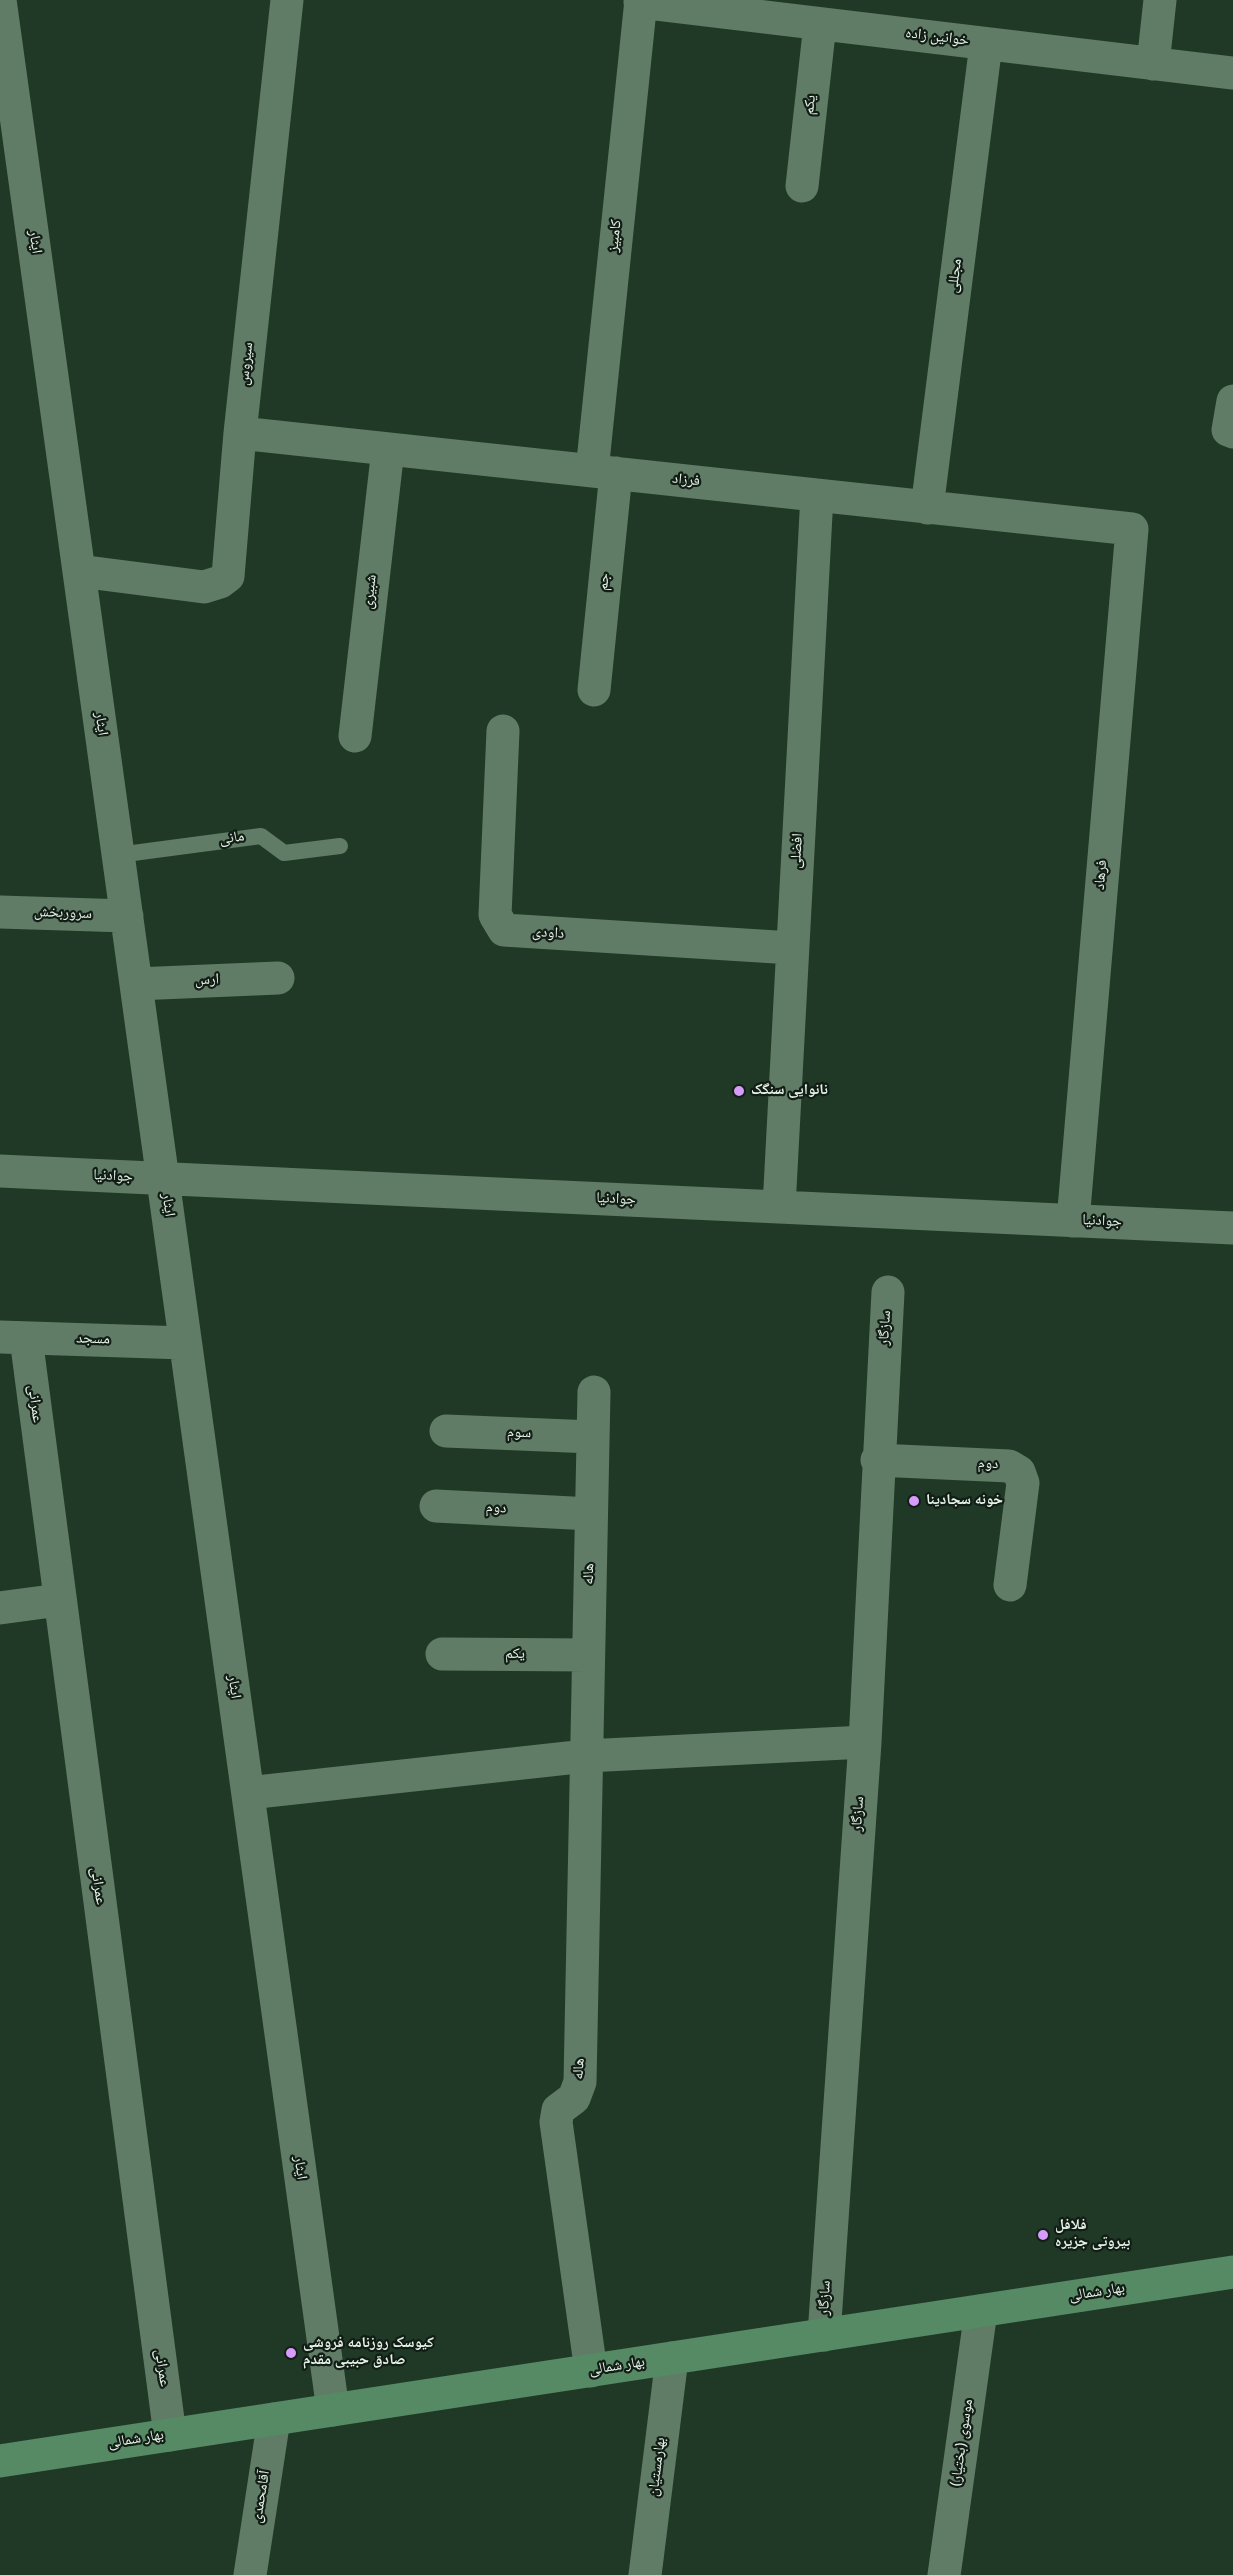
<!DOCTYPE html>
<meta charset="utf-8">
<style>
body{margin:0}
canvas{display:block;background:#203926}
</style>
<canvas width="1233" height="2575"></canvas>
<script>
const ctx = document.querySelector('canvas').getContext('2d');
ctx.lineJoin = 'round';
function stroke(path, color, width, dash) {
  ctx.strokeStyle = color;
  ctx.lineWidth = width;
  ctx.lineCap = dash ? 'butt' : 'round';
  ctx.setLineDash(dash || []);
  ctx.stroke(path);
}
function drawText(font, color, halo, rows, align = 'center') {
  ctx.font = font + ' Overpass,"Noto Naskh Arabic",sans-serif';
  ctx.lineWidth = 4.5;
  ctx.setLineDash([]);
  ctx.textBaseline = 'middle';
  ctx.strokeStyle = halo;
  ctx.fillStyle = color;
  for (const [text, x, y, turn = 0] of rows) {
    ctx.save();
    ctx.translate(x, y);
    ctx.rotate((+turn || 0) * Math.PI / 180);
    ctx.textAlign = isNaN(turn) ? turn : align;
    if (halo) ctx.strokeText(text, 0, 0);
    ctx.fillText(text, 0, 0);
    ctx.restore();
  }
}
const service = new Path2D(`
 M 118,855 L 261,836 L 284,853 L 340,846`);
const minor = new Path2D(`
 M 0,0 L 333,2410
 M 640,2 L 1233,73
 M 1153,64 L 1160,0
 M 802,186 L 820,24
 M 1233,401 L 1228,430 L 1233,432
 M 240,433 L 1132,529 L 1073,1221
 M 592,471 L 641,0
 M 927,508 L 986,44
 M 79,571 L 204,587 L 220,582 L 228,576 L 240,433 L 287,0
 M 594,690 L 616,473
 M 503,731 L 495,915 L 504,930 L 792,948
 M 355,736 L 388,449
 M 0,912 L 127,916
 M 136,984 L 278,978
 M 0,1171 L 1233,1228
 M 779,1207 L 817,495
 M 0,1337 L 185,1343
 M 26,1338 L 170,2435
 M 446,1431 L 593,1437
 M 877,1460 L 1009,1466 L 1019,1472 L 1023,1483 L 1010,1585
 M 436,1506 L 591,1514
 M 0,1608 L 59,1600
 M 442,1654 L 588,1655
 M 248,1793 L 586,1756 L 865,1742
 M 824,2335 L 865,1742 L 888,1292
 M 591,2371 L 556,2122 L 558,2110 L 574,2098 L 580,2082 L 594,1392
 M 250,2575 L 274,2419
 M 645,2575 L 672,2358
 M 944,2575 L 981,2311`);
const secondary = new Path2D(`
 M 0,2461 L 1233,2272`);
const markers = [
 [739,1091,6,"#d59cfb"],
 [914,1501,6,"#d59cfb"],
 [1043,2235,6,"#d59cfb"],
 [291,2353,6,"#d59cfb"]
];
const streetNames = [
 ["خوانین زاده",937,38,7],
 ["یکم",811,105,-84],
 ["کامبیز",616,236,-84],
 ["ایثار",34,242,82],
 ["مجللی",956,276,-83],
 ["سیروس",247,364,-84],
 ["فرزاد",686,481,6],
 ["جم",605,582,-84],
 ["شبیری",371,592,-84],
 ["ایثار",100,724,82],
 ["مانی",232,839,-8],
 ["افضلی",798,851,-87],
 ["فرهاد",1102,875,-85],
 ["سروربخش",63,914,2],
 ["داودی",548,934,3],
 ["ارس",207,981,-3],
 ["جوادنیا",113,1177,3],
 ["جوادنیا",616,1200,3],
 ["ایثار",167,1205,82],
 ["جوادنیا",1102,1222,3],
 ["سازگار",886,1328,-86],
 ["مسجد",93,1340,2],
 ["عمرانی",34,1404,83],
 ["سوم",519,1434,2],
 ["دوم",988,1465,2],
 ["دوم",496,1509,3],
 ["هاله",590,1574,-89],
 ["یکم",515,1655],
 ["ایثار",233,1687,82],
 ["سازگار",859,1814,-86],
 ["عمرانی",97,1886,82],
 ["هاله",580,2069,-87],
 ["ایثار",299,2168,82],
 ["بهار شمالی",1097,2293,-9],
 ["سازگار",826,2298,-87],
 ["بهار شمالی",617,2367,-9],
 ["عمرانی",161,2368,82],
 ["بهار شمالی",136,2440,-9],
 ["موسوی (بختیار)",963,2443,-82],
 ["بهارمستیان",658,2467,-83],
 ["آقامحمدی",262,2497,-81]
];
const poiNames = [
 ["نانوایی سنگک",751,1091],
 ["خونه سجادینا",926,1501],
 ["فلافل",1055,2226],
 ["بیروتی جزیره",1055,2243],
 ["کیوسک روزنامه فروشی",303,2344],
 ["صادق حبیبی مقدم",303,2361]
];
stroke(service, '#607c66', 16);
stroke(minor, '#607c66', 33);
stroke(secondary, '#558a64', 33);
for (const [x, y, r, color] of markers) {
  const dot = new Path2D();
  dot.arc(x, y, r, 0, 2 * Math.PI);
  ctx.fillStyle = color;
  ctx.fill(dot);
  stroke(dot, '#121d15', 2);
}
drawText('15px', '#e4f3e7', '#121d15', streetNames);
drawText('bold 15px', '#e4f3e7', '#121d15', poiNames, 'left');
</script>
